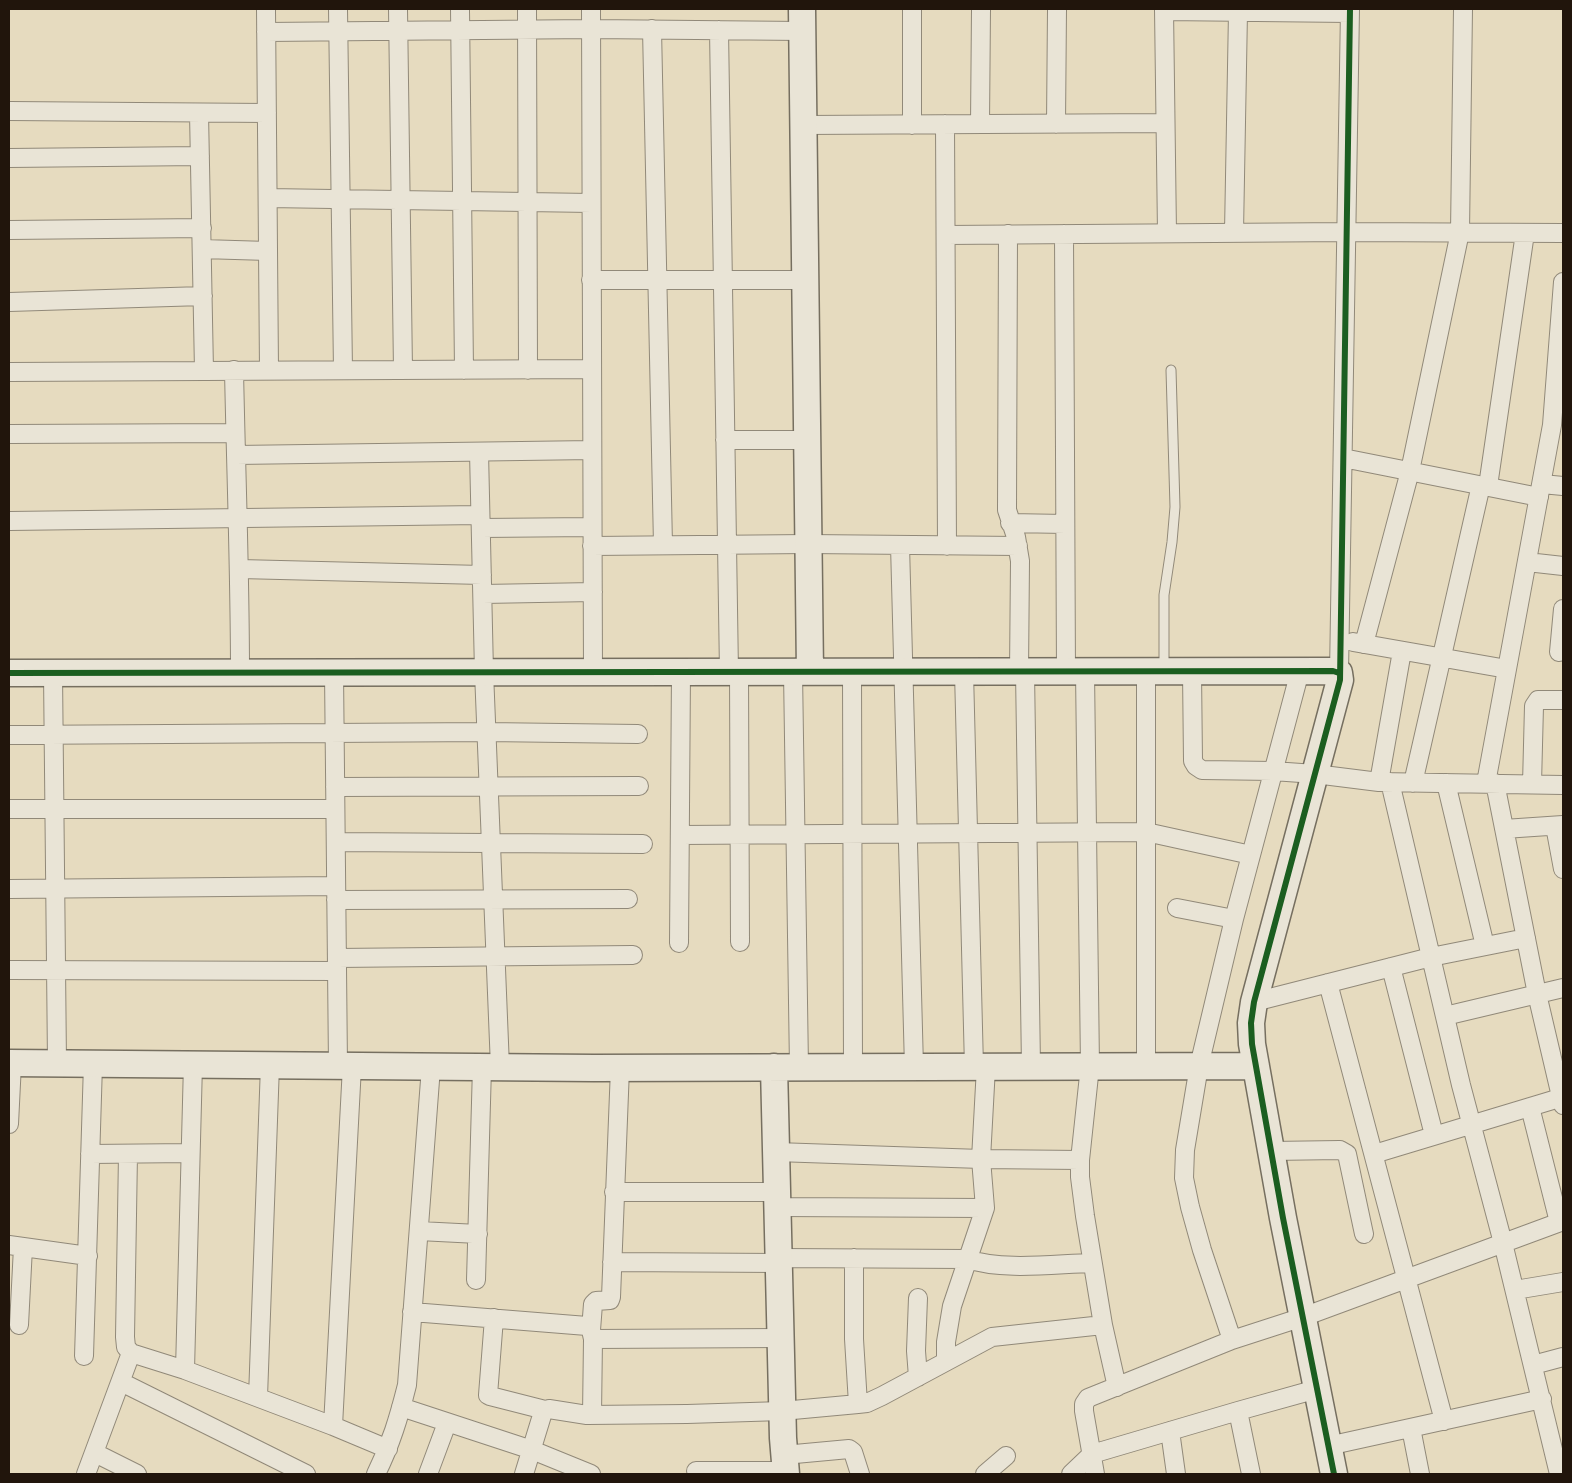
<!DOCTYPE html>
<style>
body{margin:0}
#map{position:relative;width:1572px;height:1483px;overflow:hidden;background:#e6dbbf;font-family:"Gentium Book Plus",serif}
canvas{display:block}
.frame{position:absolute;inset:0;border:10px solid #21150c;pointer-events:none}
</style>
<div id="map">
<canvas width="1572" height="1483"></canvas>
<div class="frame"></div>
</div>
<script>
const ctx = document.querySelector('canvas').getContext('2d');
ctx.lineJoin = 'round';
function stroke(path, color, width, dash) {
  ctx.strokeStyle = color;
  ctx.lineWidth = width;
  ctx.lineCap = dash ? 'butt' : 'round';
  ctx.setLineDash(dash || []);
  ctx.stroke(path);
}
const lane = new Path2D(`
 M 1164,669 L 1164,595 L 1172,542 L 1175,507 L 1171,370`);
const street = new Path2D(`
 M 266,9 L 269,370
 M 338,9 L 343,370
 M 398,9 L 403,370
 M 460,9 L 464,370
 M 527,9 L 528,370
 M 591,9 L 593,672
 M 912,9 L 912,125
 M 1164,9 L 1167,233
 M 1164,11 L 1350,13
 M 652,29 L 663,545
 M 719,30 L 729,672
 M 266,32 L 591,29 L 802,31
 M 9,111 L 267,113
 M 199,113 L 204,371
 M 945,124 L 947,546
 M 980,124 L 981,9
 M 1056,124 L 1057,9
 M 803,125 L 1165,123
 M 9,158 L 200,156
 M 268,198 L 591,203
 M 9,230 L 202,228
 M 1234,232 L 1238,12
 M 1008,234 L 1007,510 L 1016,537 L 1020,561 L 1019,672
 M 1064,234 L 1066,672
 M 946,235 L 1347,232 L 1563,233
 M 202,249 L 268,251
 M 591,280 L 805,280
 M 9,302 L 203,296
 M 234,370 C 236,471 240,572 240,673
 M 9,372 L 591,369
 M 9,434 L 235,433
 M 725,440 L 807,440
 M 479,452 L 484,672 L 500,1067
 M 236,455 L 592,450
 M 1343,458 L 1539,497
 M 1542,484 L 1563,486
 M 1488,486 L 1525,233
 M 9,521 L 480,515
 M 1010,523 L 1065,524
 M 481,528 L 592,527
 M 900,545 L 914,1067
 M 592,546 L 808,544 L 1018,546
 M 1527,562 L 1563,566
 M 240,569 L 482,575
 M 483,594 L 593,592
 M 1353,642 L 1507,669
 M 1364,644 L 1410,471 L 1460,232 L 1463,9
 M 1559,652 L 1563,609
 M 1146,671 L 1146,1066
 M 334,672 L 338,1066
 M 739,672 L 740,942
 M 793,672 L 799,1067
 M 852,672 L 853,1067
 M 964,672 L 974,1067
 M 1025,672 L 1031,1066
 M 1085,672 L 1090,1066 L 1080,1160 L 1080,1177 L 1085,1216 L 1103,1325 L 1117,1387
 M 1192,672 L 1193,761 L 1196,766 L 1202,770 L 1273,771 L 1315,774 L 1379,782 L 1563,785
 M 53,673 L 57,1063
 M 1339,673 L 1350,9
 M 9,735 L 487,732 L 638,734
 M 1379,782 L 1402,651
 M 1390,782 L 1461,1085 L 1503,1243 L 1559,1474
 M 1413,783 L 1481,485
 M 1446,783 L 1485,946
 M 1486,783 L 1552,425 L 1563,282
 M 1495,783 L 1537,994 L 1563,1105
 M 1532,784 L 1534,706 L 1538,700 L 1563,700
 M 335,787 L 639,786
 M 9,809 L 335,809
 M 1555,826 L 1563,869
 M 1504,829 L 1563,825
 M 680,835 L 1146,832 L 1251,855
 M 336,842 L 643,844
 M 9,889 L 336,886
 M 336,900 L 628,899
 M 1177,908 L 1234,919
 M 679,943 L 681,672
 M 337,958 L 633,955
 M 1391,967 L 1434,1135
 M 9,970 L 337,971
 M 1328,983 L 1444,1421
 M 1254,1002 L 1431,957 L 1526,938
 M 1445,1016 L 1563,988
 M 1530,1107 L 1559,1222
 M 9,1124 L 12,1063
 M 1271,1151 L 1340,1150 L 1347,1154 L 1364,1234
 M 776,1152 L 981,1159 L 1080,1160
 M 90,1154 L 190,1153
 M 128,1154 L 125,1337 L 126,1347 L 131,1353 L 185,1370 L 333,1426 L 388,1449
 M 1374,1154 L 1563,1097
 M 614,1192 L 777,1192
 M 777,1207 L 985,1208
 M 419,1231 L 478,1234
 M 9,1245 L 88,1256
 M 779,1258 L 967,1259 C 1004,1271 1053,1264 1092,1263
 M 854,1258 L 854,1339 L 858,1404
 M 612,1262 L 779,1263
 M 476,1280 L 482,1067
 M 1515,1290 L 1563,1282
 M 412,1312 L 587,1326 L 591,1330 L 593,1339 L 592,1415
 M 494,1318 L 488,1395 L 490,1396 L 545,1410
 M 19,1325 L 23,1247
 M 591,1330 L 593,1304 L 596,1301 L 610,1300 L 611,1297 L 620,1068
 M 593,1339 L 780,1338
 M 1232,1340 L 1202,1250 L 1190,1207 L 1184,1178 L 1185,1150 L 1199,1066 L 1234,919 L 1300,671
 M 84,1356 L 93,1064
 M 946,1361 L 946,1342 L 952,1306 L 985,1208 L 981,1159 L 986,1067
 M 1533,1365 L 1563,1357
 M 185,1370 L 193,1064
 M 918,1377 L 916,1351 L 918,1298
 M 121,1382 L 306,1474
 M 258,1397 L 270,1065
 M 401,1407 L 532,1450 L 591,1474
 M 1238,1411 L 1251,1474
 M 333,1426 L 352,1066
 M 1411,1428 L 1420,1474
 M 1170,1431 L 1176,1474
 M 1328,1446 L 1542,1399
 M 95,1453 L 137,1474
 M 784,1455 L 849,1449 L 853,1452 L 860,1474
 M 696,1471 L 786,1471
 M 86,1474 L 131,1353
 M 376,1474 C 391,1444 399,1417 407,1385 L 431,1067
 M 428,1474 L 447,1423
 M 524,1474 L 543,1412 L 549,1409 L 587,1415 L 687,1414 L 782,1411 L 858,1404 L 867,1403 L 882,1396 L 992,1337 L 1103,1325
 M 985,1474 L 1006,1456
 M 1071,1474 L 1092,1454 L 1238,1411 L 1317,1389
 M 1095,1474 L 1084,1411 L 1084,1404 L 1088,1398 L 1232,1340 L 1303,1317 L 1563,1221`);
const secondary = new Path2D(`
 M 802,9 L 810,672
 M 9,673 L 1333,671 L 1339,673 L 1340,680 L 1254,1002 L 1251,1023 L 1252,1044 L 1283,1218 L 1334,1474
 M 9,1063 L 594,1068 L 1256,1066
 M 774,1067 L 783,1438 L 786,1474`);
const cycleway = new Path2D(`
 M 9,673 L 1333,671 L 1339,673
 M 1334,1474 L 1283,1218 L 1252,1044 L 1251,1023 L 1254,1002 L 1340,680 L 1350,9`);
stroke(lane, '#918979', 11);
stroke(street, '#918979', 20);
stroke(secondary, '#766f60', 29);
stroke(lane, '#e9e4d6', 9);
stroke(street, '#e9e4d6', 18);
stroke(secondary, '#e9e4d6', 26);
stroke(cycleway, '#1b5e20', 6);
</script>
